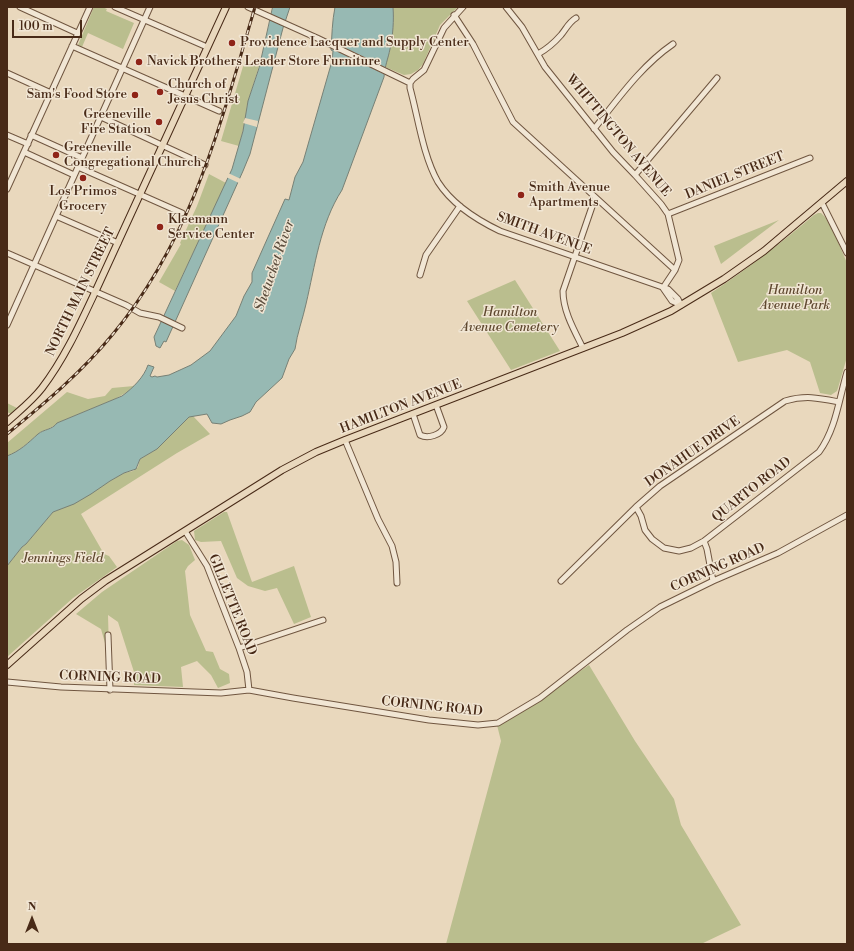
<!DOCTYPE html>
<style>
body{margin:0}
#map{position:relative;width:854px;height:951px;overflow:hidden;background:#e9d8bd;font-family:"Libre Bodoni",serif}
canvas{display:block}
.frame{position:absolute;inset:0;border:8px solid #482a17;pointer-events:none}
.north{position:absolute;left:12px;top:899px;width:40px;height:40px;-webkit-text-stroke:3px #f1e6d4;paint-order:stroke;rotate:0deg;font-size:11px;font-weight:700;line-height:16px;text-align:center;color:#482a17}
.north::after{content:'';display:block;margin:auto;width:14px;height:18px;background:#482a17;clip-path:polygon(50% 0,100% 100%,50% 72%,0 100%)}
.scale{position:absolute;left:12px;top:20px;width:70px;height:18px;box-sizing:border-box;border:2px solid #482a17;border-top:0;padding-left:5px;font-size:12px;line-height:14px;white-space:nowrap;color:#482a17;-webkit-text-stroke:3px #f1e6d4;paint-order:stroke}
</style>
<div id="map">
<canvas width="854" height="951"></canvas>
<div class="frame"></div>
<div class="north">N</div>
<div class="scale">100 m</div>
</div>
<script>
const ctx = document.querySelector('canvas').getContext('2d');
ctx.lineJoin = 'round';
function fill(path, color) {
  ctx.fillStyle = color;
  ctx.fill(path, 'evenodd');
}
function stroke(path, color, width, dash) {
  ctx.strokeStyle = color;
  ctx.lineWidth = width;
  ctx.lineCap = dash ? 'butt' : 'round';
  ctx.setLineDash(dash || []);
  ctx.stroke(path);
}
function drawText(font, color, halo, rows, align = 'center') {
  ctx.font = font + ' "Libre Bodoni",serif';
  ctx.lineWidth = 3;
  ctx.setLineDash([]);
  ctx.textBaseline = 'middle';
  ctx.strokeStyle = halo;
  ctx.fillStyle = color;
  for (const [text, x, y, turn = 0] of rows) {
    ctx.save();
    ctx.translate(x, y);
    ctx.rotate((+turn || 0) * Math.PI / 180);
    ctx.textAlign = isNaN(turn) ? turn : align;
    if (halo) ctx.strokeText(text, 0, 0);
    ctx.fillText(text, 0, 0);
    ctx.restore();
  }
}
const green = new Path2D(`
 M 94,7 L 102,7 L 107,9 L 106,11 L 134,23 L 123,49 L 88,33 L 82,47 L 78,45 Z
 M 393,7 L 458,7 L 440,25 L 423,64 L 418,70 L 411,74 L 404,75 L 385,67 C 385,60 389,55 390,49 C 393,35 394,20 393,7 Z
 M 246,62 L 259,66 L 247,105 L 246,118 L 239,146 L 221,141 L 244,63 Z
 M 209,174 L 226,183 L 175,291 L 159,282 L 181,244 L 180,243 L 197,206 Z
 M 818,213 L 821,213 L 825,217 L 833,230 L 847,263 L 847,357 L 838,388 L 837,391 L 831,395 L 820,393 L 810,362 L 787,350 L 738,362 L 711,293 C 747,269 781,243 814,215 Z
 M 779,220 L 721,264 L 714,246 Z
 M 515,280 L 560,351 L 511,370 L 467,301 Z
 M 134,386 L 127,392 L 115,399 L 57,423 C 52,429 44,429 38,434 C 28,443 19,451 7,456 L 7,443 L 67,392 L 88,399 L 105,396 L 112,388 Z
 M 7,403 L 17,408 L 11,414 L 7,412 Z
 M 193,416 L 210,434 L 177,453 L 81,514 L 104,554 L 109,556 L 117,567 L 73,598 L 7,657 L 7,566 L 22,547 L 26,544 L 53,512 L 79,501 L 110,481 L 124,473 L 133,471 L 138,467 L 140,459 L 157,449 L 189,417 Z
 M 224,512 L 227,512 L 252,582 L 294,566 L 311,617 L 294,624 L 277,588 L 265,591 L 248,586 L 237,578 L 221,541 L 201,542 L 195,540 L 194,531 Z
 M 182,540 L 189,545 L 195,560 L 188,566 L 185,571 L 190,615 L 206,651 L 213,652 L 220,669 L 229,674 L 230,683 L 218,688 L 211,675 L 197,661 L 181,667 L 183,687 L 134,685 L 134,672 L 118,622 L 108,615 L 109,651 L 107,650 L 101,629 L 76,614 L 102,592 L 177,541 Z
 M 589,665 L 635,741 L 674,799 L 681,825 L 741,925 L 701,944 L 446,944 L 501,741 L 497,725 L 517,715 Z`);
const water = new Path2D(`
 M 273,7 L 290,7 L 283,28 L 250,154 L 243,171 L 166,342 L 164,341 L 160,348 L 156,346 L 154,337 L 232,169 L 243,131 L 248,101 L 259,68 Z
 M 335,7 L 393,7 C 394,20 393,35 390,49 C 388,59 385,65 384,77 L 342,190 C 320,224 315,266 306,304 C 303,318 297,334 295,349 L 289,359 L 282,378 L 256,402 L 250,412 L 242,416 L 230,420 L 221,424 L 212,423 L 207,414 L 189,417 L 157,449 L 140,459 L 136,469 L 124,473 L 110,481 L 91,494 L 74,504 L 53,512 L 26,544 L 22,547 L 7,566 L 7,456 C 20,451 28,443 38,434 C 44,429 52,430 57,423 L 122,396 C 133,388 144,377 148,365 L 154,367 L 150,376 L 152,377 L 155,376 L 157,377 L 169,375 L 191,365 L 210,351 L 236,316 L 244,296 L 252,282 L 252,273 L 285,199 L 289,200 L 295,177 L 303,162 L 332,61 L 333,51 L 331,50 C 332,35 332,22 335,7 Z`);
const pier = new Path2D(`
 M 331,41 L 387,68 L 386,75 L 330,48 Z
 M 245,118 L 258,121 L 257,127 L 243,123 Z
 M 228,173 L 241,179 L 239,183 L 226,177 Z`);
const minor = new Path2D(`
 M 20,7 L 77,33
 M 115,7 L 207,47
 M 248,7 L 317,38 L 410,83
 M 506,7 L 522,27 L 545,67 L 613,152 L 635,175 L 661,204 L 668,214 L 679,260 L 675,270 L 663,288
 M 454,15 L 473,44 L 513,122 L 675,270
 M 72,46 L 219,111
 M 538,54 C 547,49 554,43 561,35 C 566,29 569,22 576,18
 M 7,73 L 51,93
 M 410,83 L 410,88 C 418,117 423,156 438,182 C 452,204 477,220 500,231 L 668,289 L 678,299 L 681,305
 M 410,83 L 413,79 L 424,70 L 444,28 L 463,7
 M 101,117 L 205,165
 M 594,129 C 618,99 641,66 673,44
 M 7,135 L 28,144
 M 31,135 L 82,158
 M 24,152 L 74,175
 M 78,167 L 182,213
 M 635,175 L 717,78
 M 7,189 L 90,7
 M 822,203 L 847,253
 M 668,214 L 810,158
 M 56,216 L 118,243
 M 7,253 L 126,305 L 140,313 L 159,317 L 182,328
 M 420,275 L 426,255 L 460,206
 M 663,288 L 672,301 L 681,305
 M 7,325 L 150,7
 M 583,348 C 574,330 563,311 563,291 L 595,198
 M 413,414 L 420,435 C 428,439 441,435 444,427 L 436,405
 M 345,440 L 378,519 L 392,546 L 396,562 L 397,583
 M 636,507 L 641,516 L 645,530 L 652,539 L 664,548 L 679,551 L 691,548 L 704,541 L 819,452 C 836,429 839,399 847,372
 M 185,531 L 207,566 L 239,648 L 247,672 L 249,690
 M 704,541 L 707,549 L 713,581
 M 561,581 L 636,507 L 660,486 L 785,401 C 806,395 819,398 839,402
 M 108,635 L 110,690
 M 239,648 L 323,620
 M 7,682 L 61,687 L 221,693 L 249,690 L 293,698 L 429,720 L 478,725 L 498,723 L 540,698 L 627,630 L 660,607 L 713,581 L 778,553 L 847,515`);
const major = new Path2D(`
 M 7,422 C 19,411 32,401 42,388 C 65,358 81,322 97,288 L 226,7
 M 7,665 L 81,599 L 105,581 L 282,470 L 316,452 L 345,440 L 622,333 L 671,311 L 724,279 L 764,251 L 847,181`);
const rail = new Path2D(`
 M 7,434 C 45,403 82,372 113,334 C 193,237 220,125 255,7`);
const markers = [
 [232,43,4,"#8f2418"],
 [139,62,4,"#8f2418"],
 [160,92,4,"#8f2418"],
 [135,95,4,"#8f2418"],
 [159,122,4,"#8f2418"],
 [56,155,4,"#8f2418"],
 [83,178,4,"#8f2418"],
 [521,195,4,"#8f2418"],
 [160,227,4,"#8f2418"]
];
const poiNames = [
 ["Providence Lacquer and Supply Center",240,43],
 ["Navick Brothers Leader Store Furniture",147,62],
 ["Church of",168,85],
 ["Jesus Christ",168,100],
 ["Sam's Food Store",127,95,"right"],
 ["Greeneville",151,115,"right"],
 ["Fire Station",151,130,"right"],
 ["Greeneville",64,148],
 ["Congregational Church",64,163],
 ["Smith Avenue",529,188],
 ["Apartments",529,203],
 ["Los Primos",83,192,"center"],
 ["Grocery",83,207,"center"],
 ["Kleemann",168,220],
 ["Service Center",168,235]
];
const streetNames = [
 ["WHITTINGTON AVENUE",618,136,50],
 ["DANIEL STREET",735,176,-22],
 ["SMITH AVENUE",544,234,20],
 ["NORTH MAIN STREET",81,292,-64],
 ["HAMILTON AVENUE",401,407,-21],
 ["DONAHUE DRIVE",693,452,-35],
 ["QUARTO ROAD",752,490,-38],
 ["CORNING ROAD",718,568,-24],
 ["GILLETTE ROAD",232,605,68],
 ["CORNING ROAD",110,678,2],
 ["CORNING ROAD",432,707,6]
];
const parkNames = [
 ["Hamilton",795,291],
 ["Avenue Park",795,306],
 ["Hamilton",510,313],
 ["Avenue Cemetery",510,328],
 ["Jennings Field",63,559]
];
const waterNames = [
 ["Shetucket River",275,266,-71]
];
fill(green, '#babe8e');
fill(water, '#97b9b3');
stroke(water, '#778075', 1);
fill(pier, '#e9d8bd');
stroke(minor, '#705640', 7);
stroke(major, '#482a17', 8);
stroke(minor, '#f1e6d4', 5);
stroke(major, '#e9d8bd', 6);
stroke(rail, '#482a17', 3);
stroke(rail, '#f1e6d4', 1.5, [4.5]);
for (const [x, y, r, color] of markers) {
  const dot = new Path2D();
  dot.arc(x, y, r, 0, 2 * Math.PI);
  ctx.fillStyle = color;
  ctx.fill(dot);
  stroke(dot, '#f1e6d4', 1.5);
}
drawText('13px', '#482a17', '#f1e6d4', poiNames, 'left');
drawText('13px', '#482a17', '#f1e6d4', streetNames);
drawText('italic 13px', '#5f482f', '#f1e6d4', parkNames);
drawText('italic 14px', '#5c4e3e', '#f1e6d4', waterNames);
</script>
